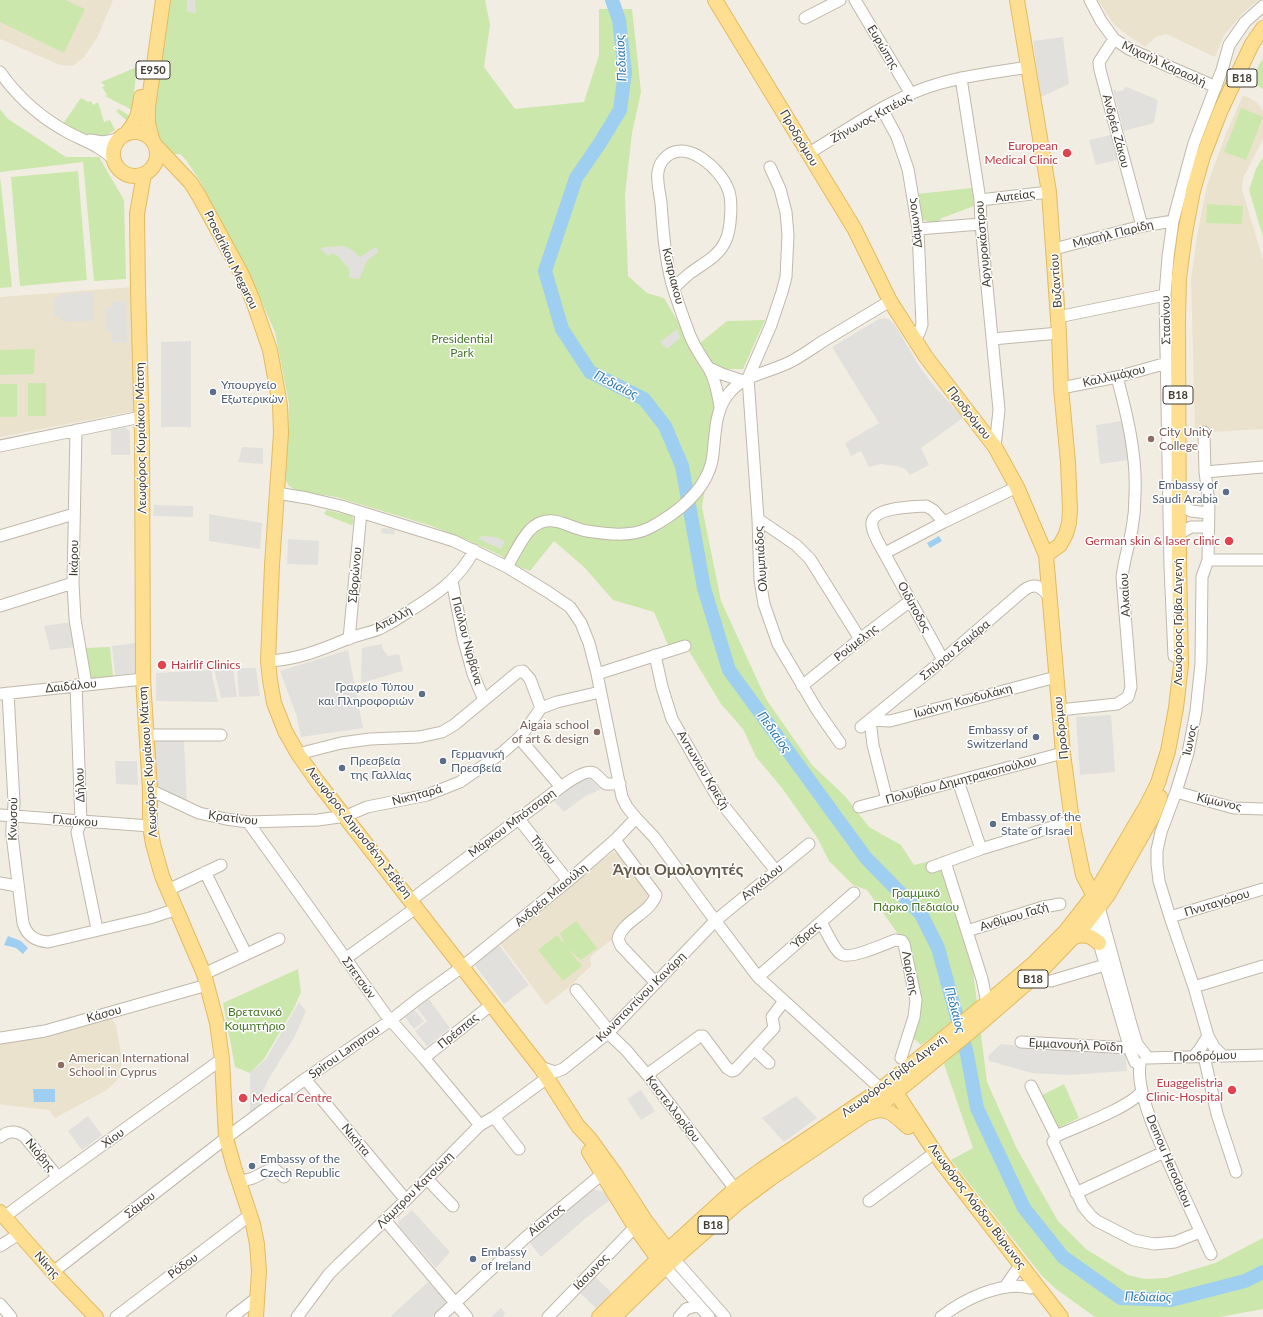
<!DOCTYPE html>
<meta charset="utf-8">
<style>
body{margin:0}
canvas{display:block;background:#f2ede3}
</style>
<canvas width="1263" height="1317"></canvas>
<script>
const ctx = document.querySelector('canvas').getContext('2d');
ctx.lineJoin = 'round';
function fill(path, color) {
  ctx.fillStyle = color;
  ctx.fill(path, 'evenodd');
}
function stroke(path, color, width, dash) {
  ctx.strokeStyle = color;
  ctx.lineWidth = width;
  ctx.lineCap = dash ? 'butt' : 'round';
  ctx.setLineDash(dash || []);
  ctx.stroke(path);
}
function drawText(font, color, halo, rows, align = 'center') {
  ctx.font = font + ' Lato,sans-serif';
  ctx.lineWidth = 3;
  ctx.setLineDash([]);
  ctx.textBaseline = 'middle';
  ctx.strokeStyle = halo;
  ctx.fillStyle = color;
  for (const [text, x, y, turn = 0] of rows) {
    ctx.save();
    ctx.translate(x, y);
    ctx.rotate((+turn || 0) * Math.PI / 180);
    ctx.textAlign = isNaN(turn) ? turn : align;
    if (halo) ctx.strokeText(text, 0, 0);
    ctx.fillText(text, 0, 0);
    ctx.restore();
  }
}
const education = new Path2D(`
 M 0,0 L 113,0 L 97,38 L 84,57 L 73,66 L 60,65 L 0,39 Z
 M 1098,0 L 1259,0 L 1244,12 L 1231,27 L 1224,35 L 1215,57 L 1166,34 L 1156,37 L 1145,47 L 1123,32 L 1112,22 Z
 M 1243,95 L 1255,101 L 1259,105 L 1263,111 L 1263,139 L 1243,178 L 1242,189 L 1263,260 L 1263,429 L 1195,433 L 1191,279 L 1198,230 L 1207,185 L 1226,134 Z
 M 132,287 L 135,411 L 0,437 L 0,297 Z
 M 613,852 L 622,853 L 651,893 L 650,899 L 619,928 L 611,940 L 590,957 L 591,966 L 569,987 L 546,1005 L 499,942 Z
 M 111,1018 L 116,1025 L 121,1053 L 121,1076 L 107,1090 L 55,1118 L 49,1110 L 3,1105 L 0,1104 L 0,1044 L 46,1036 Z`);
const green = new Path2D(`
 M 0,0 L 65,0 L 85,9 L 64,53 L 0,22 Z
 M 171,0 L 485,0 L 490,25 L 484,67 L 515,109 L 584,102 L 599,55 L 599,9 L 632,9 L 641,92 L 632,133 L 625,195 L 628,276 L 647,293 L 664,298 L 702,362 L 720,401 L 702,507 L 721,601 L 766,699 L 812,765 L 845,796 L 869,827 L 901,845 L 914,865 L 939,859 L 964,935 L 973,971 L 987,1082 L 1017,1149 L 1058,1221 L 1086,1249 L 1128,1275 L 1145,1279 L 1166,1278 L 1215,1263 L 1263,1238 L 1263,1309 L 1220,1317 L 1095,1317 L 1056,1289 L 1042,1276 L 951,1160 L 973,1148 L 944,1064 L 949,1059 L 941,1031 L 921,1045 L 913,1038 L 921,1003 L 916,970 L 907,939 L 898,934 L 867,890 L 853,885 L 829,861 L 818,839 L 782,788 L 756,757 L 743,729 L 721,704 L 683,641 L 668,645 L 654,612 L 613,600 L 585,568 L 554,541 L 530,571 L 516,566 L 500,555 L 467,540 L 429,525 L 336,497 L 297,491 L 289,486 L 284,477 L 287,452 L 289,404 L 275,332 L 256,289 L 200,181 L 186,160 L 180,154 L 171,154 L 163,146 L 152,125 L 158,72 Z
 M 1263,58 L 1263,89 L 1250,81 Z
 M 137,67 L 132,110 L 105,96 L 107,95 L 102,87 L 105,86 L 101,82 Z
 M 81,98 L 88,102 L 91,101 L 93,105 L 98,102 L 104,122 L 110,120 L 115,130 C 111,132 107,135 104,136 C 89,141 73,132 62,125 Z
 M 1241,108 L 1263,117 L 1246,160 L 1224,152 Z
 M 0,109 L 8,119 L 66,157 L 99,157 L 124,200 L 126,279 L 94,281 L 83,162 L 0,172 Z
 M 119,109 L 130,116 L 127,121 L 116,111 Z
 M 1263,157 L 1263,237 L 1249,190 L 1256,169 Z
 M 78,171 L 87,280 L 20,286 L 11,177 Z
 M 0,176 L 12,287 L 0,288 Z
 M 972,188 L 974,206 L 942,218 L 938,222 L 931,223 L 922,219 L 919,215 L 917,194 Z
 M 1207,204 L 1243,206 L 1242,224 L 1206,223 Z
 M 765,320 L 743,369 L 726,369 L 712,364 L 700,343 L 727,321 Z
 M 35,349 L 34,374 L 0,375 L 0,350 Z
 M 28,383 L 46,383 L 46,416 L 28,416 Z
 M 0,384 L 17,384 L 17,417 L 0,417 Z
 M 327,510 L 352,516 L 354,520 L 353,524 L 351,525 L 326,515 L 324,513 Z
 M 110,647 L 113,676 L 88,679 L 84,648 Z
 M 576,921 L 597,948 L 581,960 L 568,949 L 582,966 L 563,981 L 538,950 L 557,935 L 565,945 L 560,933 Z
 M 298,969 L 301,992 L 294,1008 L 264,1059 L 250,1073 L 235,1067 L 223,1003 Z
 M 1064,1084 L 1079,1118 L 1056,1129 L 1040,1096 Z`);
const parking = new Path2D(`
 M 187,0 L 195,0 L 196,13 L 187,12 Z
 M 1063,37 L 1069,84 L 1041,97 L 1033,41 Z
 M 1127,87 L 1158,100 L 1154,123 L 1124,131 L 1113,90 L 1116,90 L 1117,92 L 1124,90 L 1124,88 Z
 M 1111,135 L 1117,160 L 1096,165 L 1089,140 Z
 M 344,246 L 352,250 L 360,257 L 376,247 L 378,252 L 367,261 L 359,279 L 349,278 L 349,269 L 338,256 L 332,253 L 328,256 L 320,249 L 325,247 Z
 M 93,292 L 94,321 L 62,322 L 61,317 L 54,317 L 54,298 L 59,298 L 59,294 Z
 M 126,301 L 127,342 L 112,343 L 111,332 L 106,332 L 105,307 L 111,307 L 111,302 Z
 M 885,318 L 890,320 L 896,327 L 921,369 L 936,388 L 963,418 L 921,448 L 929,465 L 910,475 L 905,469 L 897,466 L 880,464 L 869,467 L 861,451 L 851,456 L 845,443 L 879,423 L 832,347 L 879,319 Z
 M 677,329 L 680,338 L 667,349 L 660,342 Z
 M 191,341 L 191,427 L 161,427 L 161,342 Z
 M 1127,420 L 1130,460 L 1100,464 L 1096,425 Z
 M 125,427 L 130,431 L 130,455 L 111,455 L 111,430 Z
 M 242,447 L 263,448 L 263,464 L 238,462 Z
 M 154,505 L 193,506 L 193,517 L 153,516 Z
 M 209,514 L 262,523 L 260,549 L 209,541 Z
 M 382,528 L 395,529 L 394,535 L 381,533 Z
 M 481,536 L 495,537 L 505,541 L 501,549 L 479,539 Z
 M 288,539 L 319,541 L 318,565 L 287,564 Z
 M 72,622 L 76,647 L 50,650 L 44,626 Z
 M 136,643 L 137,673 L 115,675 L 112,646 Z
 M 382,644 L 382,648 L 388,656 L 399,654 L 403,671 L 361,683 L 362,648 Z
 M 348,650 L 363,728 L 301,737 L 297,717 L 280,671 Z
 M 233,668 L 237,697 L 221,698 L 214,669 Z
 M 237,668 L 256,668 L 260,696 L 239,697 Z
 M 211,670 L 218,702 L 156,701 L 156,673 Z
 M 1111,715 L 1115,772 L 1080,775 L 1076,717 Z
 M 158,740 L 184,740 L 187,803 L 157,790 L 154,743 Z
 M 115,761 L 137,761 L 138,785 L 116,784 Z
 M 588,777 L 601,789 L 584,797 L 564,812 L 552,799 L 579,781 Z
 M 499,945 L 529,985 L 504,1004 L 474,964 Z
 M 429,999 L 450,1028 L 427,1046 L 415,1031 L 427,1021 L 417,1008 Z
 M 299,1002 L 306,1011 L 295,1036 L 268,1080 L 260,1098 L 263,1104 L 250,1113 L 250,1073 L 266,1059 Z
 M 415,1010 L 424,1021 L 414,1029 L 405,1017 Z
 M 1001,1044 L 1070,1051 L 1125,1054 L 1127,1071 L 1067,1075 L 1032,1073 L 989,1061 L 988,1056 Z
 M 641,1090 L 655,1111 L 641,1120 L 627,1099 Z
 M 796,1096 L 817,1118 L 784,1142 L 762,1118 Z
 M 88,1116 L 102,1135 L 82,1150 L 68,1131 Z
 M 593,1189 L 605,1192 L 610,1200 L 586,1218 L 541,1257 L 529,1242 Z
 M 412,1210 L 450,1252 L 436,1268 L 400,1227 L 398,1222 Z
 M 594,1276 L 612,1293 L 597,1309 L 579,1292 Z
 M 428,1282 L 447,1302 L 432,1317 L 392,1317 L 391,1316 Z
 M 501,1308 L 505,1313 L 503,1317 L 491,1317 Z`);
const water = new Path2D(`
 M 939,536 L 942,541 L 930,548 L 927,543 Z
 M 8,936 L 21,941 L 28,948 L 23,954 L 16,948 L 4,945 Z
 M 33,1089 L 55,1089 L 55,1102 L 34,1102 Z`);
const river = new Path2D(`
 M 612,0 L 619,20 L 625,72 L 620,110 L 600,143 L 576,178 L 545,271 L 562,329 L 590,372 L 644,399 L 665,426 L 682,466 L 704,588 L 729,670 L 866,858 L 921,914 L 938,948 L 967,1054 L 977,1108 L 1024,1208 L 1063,1257 L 1121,1298 L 1171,1300 L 1245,1281 L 1263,1272`);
const minor = new Path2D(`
 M 855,0 L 911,94
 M 1090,0 L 1101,21 L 1114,39 L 1129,49 L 1216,87
 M 805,18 L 840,0
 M 1114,39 L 1099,62 L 1100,70 L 1142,226
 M 0,72 C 19,99 42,119 71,134 C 87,142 102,147 115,161
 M 961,78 L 980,200 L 981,224 L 999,410 L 995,447
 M 882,109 L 897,137 L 908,169 L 918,229 L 922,325 L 919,333 L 915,340
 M 90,140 L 103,142 L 119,139
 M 809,153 C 851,128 893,96 941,83 C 969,75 999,72 1028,67
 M 770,167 L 780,189 L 786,212 L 788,235 L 786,277 L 782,292 L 771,325 L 748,378 L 758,519 L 760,580 L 764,604 L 778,644 L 817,710 L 840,743
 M 980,200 L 1049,192
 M 918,229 L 981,224
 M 1054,249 L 1142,226 L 1173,221
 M 674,288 C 679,283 684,278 689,274 C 702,264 718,257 725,242 C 731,231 733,200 728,189 C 721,170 688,139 667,156 C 652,168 659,186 661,203 C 663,230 665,258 672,284 C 677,300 683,317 689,333 C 693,345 701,356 708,367 C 715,378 718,394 720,407
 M 1058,317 L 1165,295
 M 992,339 L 1059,333
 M 709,368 L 722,374 L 743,381
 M 1061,388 L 1117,377 L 1167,363
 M 76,430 L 73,583 L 75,619 L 86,684
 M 1204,432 L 1205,472 L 1209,502 L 1208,560 L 1202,577 L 1201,663 L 1196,711 L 1188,753 L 1176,792 L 1161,832 L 1157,850 L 1157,864 L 1159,881 L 1170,917 L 1194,987 L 1208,1036 L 1214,1047 L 1222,1055
 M 0,446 L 141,417
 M 1205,472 L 1263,467
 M 277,493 L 307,498 L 341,506 L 454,541 L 507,567 L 548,592 L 570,607 L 581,623 L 589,643 L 597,674 L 622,797 L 627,807 L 636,818 L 654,837 L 714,919 L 758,977 L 881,1089
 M 1183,506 L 1191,511 L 1208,513
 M 758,519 L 796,545 L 810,559 L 860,639
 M 1184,531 L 1191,527 L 1208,527
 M 0,536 L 74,514
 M 885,553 L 944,522 L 1017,487
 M 1208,560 L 1263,560
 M 507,567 C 514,555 523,535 533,527 C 552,512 568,528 587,531 C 606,534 630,537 647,529 C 652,527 656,524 660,522 C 683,508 706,488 712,461 C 716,438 713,411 730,392 C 745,374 772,372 792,361 C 803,355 814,347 825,340 C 847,327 868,314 890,301
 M 452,581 L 463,637 L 473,674 L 484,700
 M 0,606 L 73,583
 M 349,639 L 361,512
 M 655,655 L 662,687 L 672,719 L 719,800 L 776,871
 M 1174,656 L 1170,567 L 1165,295 L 1168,257 L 1173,221 L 1194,143 L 1222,70 L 1229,45 L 1245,22 L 1263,6
 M 943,660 L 877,540 C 875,535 871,529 872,522 C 875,507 913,507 926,506 L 933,510 L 944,522
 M 268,661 C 296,660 321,650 347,639 C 357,635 369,633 379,629 C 389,624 399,618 408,612 C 435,595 460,579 474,550
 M 597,674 L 685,646
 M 76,685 L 81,822 L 77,832 L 97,929
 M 802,686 L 860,639 L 910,601
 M 8,693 L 14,802 C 14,814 11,824 12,835 L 23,923 C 27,936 35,941 48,942 L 150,918 L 177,909
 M 1,694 L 143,679
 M 1059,710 L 1117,704 L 1128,697 L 1131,687 L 1122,577 C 1124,560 1129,545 1132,529 C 1134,518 1135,506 1135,495 C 1137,455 1127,415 1117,377
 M 870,720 L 890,721 L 1056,677
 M 870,720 L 873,745 L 887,800
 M 861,727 L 943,660 L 1024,590 C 1036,582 1041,587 1050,597
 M 146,735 L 221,735
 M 519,738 L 561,787
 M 298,754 L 341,743 L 370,739 L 419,737 L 442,732 L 454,725 L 518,672 L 523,671 L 530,679 L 541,708
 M 958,781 L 981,849
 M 150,790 L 199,813 L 226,819 L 248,822 L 318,820 L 346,816 L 367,807 L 427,795 L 460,782 L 503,752 L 519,738 L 527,728 L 541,708 L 557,702 L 600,692
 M 1176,792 L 1234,808 L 1263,809
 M 859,807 L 1063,753
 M 0,815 L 150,826
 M 518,818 L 568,881
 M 248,822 L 386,1015 L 424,1058 L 480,1125
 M 615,840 L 656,895 C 650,914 623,920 618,939 L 621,946 L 656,983
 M 945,862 L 982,979 L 987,1003
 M 932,867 L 981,849 L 1072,821
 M 205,872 L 246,954
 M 0,883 L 17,886
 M 168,890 L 221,865
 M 411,900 L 561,787 C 568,782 586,769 594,773 C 598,776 602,781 606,784 L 620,784
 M 1099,907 L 1132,1028 L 1137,1044 L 1145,1054 L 1147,1058
 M 1170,917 L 1263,889
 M 1090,919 L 1099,943 L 1131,1053 L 1135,1062 L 1140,1064
 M 821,922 C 825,929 835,951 841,954 C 849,960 885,944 895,940 L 902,941 L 904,944 L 916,1000 L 914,1017 L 901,1058
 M 967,931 L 1043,907 L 1060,904
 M 345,959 L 417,907
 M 204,974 L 279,939
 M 758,977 L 854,893
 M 1051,981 L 1105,965
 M 1194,987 L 1263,966
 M 576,990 L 606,1027 L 608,1033 L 626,1050 L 649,1077 L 735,1189
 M 0,1038 L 45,1031 L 207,985
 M 1021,1042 L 1130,1048
 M 754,1049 L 769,1063
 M 1204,1056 L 1217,1114 L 1236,1172
 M 1193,1057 L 1200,1049 L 1208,1036
 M 424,1058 L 491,1005
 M 1147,1058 L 1263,1055
 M 1140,1064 C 1135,1093 1164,1152 1176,1179 C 1188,1204 1199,1229 1211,1254
 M 540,1067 L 555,1072 L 563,1069 L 608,1033 L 715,921 L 809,844
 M 649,1077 L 652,1071 L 700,1036 L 703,1036 L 727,1068 L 732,1071 L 735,1070 L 774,1028 L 772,1017 L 784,1001
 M 305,1079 L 406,1200
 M 1031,1086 L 1056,1136
 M 494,1117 L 519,1149
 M 1056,1136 L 1053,1142 L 1083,1206 L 1091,1216 L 1097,1221 L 1134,1240 L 1154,1244 L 1175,1242 L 1200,1232
 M 1056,1136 C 1076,1127 1131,1107 1142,1091
 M 0,1137 C 8,1131 15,1130 24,1136 L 58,1177
 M 427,1179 L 453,1206
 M 239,1182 L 253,1178 L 273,1168 L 284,1177
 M 1076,1193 L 1164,1152
 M 869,1201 L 929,1157
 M 4,1217 L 58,1177 L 222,1059
 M 385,1220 L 467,1317
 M 0,1246 L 19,1234
 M 674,1259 L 725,1317
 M 665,1267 L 709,1317
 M 53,1272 L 226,1138 L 305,1079 L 391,1020 L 419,998 L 462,967 L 568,881 L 615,840 L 636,818
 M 1005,1287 L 1016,1271
 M 0,1304 L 11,1317
 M 116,1317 L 250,1215
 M 232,1317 L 258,1297
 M 297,1317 L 329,1274 L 338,1265 L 406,1200 L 480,1125 L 494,1117 L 547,1078
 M 440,1317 L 525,1238 L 602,1174
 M 548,1317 L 635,1227
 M 679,1317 L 686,1309 L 698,1305
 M 941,1317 C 963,1300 1002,1280 1030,1288`);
const major = new Path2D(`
 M 715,0 L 854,228 L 890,301 L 926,357 L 995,447 L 1017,487 L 1046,555 L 1063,753 L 1072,821 L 1083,875 L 1097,902
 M 1017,0 L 1049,192 L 1059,333 L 1061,388 L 1068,462 L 1070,510 L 1069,523 L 1066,534 L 1060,545 L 1046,555
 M113 154a22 22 0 1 1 44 0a22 22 0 1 1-44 0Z
 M 126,134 C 137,121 139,114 141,97
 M 152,139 L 148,123 L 148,107 L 163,0
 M 156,146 L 191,183 L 199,196 L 241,273 L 253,301 L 270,350 L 280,405 L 281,433 L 272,565 L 268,661 L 270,680 L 274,703 L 285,731 L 298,754 L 317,781 L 540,1067 L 578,1126 L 590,1139 L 616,1175 L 645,1220 L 673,1257
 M 144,174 L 137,214 L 138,289 L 142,436 L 143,679 L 150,790 L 150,826 L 153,844 L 162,876 L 204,974 L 217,1023 L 222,1059 L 226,1138 L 234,1167 L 253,1224 L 257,1244 L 259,1271 L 256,1317
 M 1074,937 C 1085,934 1090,935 1099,943
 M 891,1085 L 942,1163 L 1061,1317
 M 869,1113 C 888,1105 895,1116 908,1127
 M 589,1152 L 635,1227 L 664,1267
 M 0,1212 L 53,1272 L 96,1317
 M 599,1317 L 658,1259 L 735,1189 L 761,1170 L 881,1089 L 987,1003 L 1035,962 L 1065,932 L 1094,895 L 1147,805 L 1158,783 L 1168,751 L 1176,708 L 1181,665 L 1179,560 L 1178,319 L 1179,278 L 1185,233 L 1193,191 L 1203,156 L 1220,112 L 1243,63 L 1252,44 L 1263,28
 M 614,1317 L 674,1259 L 739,1202 L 770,1179 L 889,1098 L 982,1022 L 1042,970 L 1085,925 L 1108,895 L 1153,816 L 1160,797`);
const markers = [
 [1067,153,5,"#e0444e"],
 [213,392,4,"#5c6f8a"],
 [1151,439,4,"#8d6e63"],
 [1226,492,4,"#5c6f8a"],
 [1229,541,5,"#e0444e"],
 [162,665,5,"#e0444e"],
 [422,694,4,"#5c6f8a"],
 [597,732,4,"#8d6e63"],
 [1036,737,4,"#5c6f8a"],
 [443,761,4,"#5c6f8a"],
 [342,768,4,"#5c6f8a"],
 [993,824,4,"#5c6f8a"],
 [61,1065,4,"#8d6e63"],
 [1232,1090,5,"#e0444e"],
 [243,1098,5,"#e0444e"],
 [252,1166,4,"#5c6f8a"],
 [473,1259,4,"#5c6f8a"]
];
const shields = [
 [153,70,34],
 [1242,78,30],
 [1178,395,30],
 [1033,979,30],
 [713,1225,30]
];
const shieldNames = [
 ["E950",153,70],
 ["B18",1242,78],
 ["B18",1178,395],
 ["B18",1033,979],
 ["B18",713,1225]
];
const streetNames = [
 ["Ευρώπης",883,47,59],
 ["Μιχαήλ Καραολή",1164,64,25],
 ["Ζήνωνος Κιτιέως",871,118,-29],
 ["Ανδρέα Ζάκου",1116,131,75],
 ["Προδρόμου",799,138,59],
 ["Αιπείας",1015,196,-7],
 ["Δάμωνος",915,223,-97],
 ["Μιχαήλ Παρίδη",1113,234,-14],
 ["Αργυροκάστρου",983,244,-95],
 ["Proedrikou Megarou",231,260,64],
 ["Κυπριακου",673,276,76],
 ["Βυζαντίου",1056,281,-94],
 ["Στασίνου",1166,320,-91],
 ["Καλλιμάχου",1114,376,-13],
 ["Προδρόμου",969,413,52],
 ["Λεωφόρος Κυριάκου Μάτση",141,438,-91],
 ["Ικάρου",74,558,-89],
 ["Ολυμπιάδος",761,559,-94],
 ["Σβορώνου",355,575,-85],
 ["Αλκαίου",1125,595,-93],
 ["Οιδίποδος",914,607,61],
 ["Απελλή",393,619,-28],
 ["Λεωφόρος Γρίβα Διγενή",1178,622,-90],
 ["Παύλου Νιρβάνα",467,641,75],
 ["Ρούμελης",856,643,-38],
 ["Σπύρου Σαμάρα",955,650,-40],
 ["Δαιδάλου",71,686,-6],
 ["Ιωάννη Κονδυλάκη",963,701,-15],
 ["Προδρόμου",1061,728,-96],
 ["Ίωνος",1190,740,-78],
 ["Λεωφόρος Κυριάκου Μάτση",148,762,-94],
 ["Αντωνίου Κριεζή",703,770,59],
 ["Πολυβίου Δημητρακοπούλου",961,780,-15],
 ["Δήλου",80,785,-92],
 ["Νικηταρά",417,795,-15],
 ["Κίμωνος",1219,802,13],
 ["Κρατίνου",233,818,7],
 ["Κνωσού",13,819,-89],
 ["Γλαύκου",75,821,4],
 ["Μάρκου Μπότσαρη",512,823,-37],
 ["Λεωφόρος Δημοσθένη Σεβέρη",359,832,52],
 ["Τήνου",543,850,52],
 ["Αγχιάλου",762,882,-39],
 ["Ανδρέα Μιαούλη",551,895,-40],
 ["Πνυταγόρου",1217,903,-17],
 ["Ανθίμου Γαζή",1014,917,-17],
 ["Ύδρας",806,935,-41],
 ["Λαρίσης",910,973,79],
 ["Σπετσών",359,978,54],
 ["Κωνσταντίνου Κανάρη",641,997,-45],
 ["Κάσου",104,1014,-16],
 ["Πρέσπας",458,1031,-39],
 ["Εμμανουήλ Ροϊδη",1076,1045,3],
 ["Spirou Lamprou",344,1052,-35],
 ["Προδρόμου",1205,1056,-2],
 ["Λεωφόρος Γρίβα Διγενή",894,1076,-37],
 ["Καστελλορίζου",673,1109,52],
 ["Χίου",113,1138,-36],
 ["Νικήτα",356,1140,50],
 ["Νιόβης",40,1155,50],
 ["Demou Herodotou",1169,1161,67],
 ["Λάμπρου Κατσώνη",415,1190,-45],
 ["Σάμου",140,1205,-38],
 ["Λεωφόρος Λόρδου Βύρωνος",977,1206,53],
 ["Αίαντος",546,1220,-40],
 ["Νίκης",47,1265,48],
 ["Ρόδου",183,1266,-37],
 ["Ιάσωνος",591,1272,-46]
];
const healthNames = [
 ["European",1058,146],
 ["Medical Clinic",1058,160],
 ["German skin & laser clinic",1220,541],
 ["Hairlif Clinics",171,665,"left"],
 ["Euaggelistria",1223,1083],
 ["Clinic-Hospital",1223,1097],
 ["Medical Centre",252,1098,"left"]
];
const parkNames = [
 ["Presidential",462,339],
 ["Park",462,353],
 ["Γραμμικό",916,893],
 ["Πάρκο Πεδιαίου",916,907],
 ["Βρετανικό",255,1012],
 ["Κοιμητήριο",255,1026]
];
const serviceNames = [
 ["Υπουργείο",221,385],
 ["Εξωτερικών",221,399],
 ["Embassy of",1218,485,"right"],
 ["Saudi Arabia",1218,499,"right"],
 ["Γραφείο Τύπου",414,687,"right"],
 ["και Πληροφοριών",414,701,"right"],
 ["Embassy of",1028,730,"right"],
 ["Switzerland",1028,744,"right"],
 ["Γερμανική",451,754],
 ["Πρεσβεία",451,768],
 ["Πρεσβεία",350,761],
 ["της Γαλλίας",350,775],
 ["Embassy of the",1001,817],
 ["State of Israel",1001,831],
 ["Embassy of the",260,1159],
 ["Czech Republic",260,1173],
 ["Embassy",481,1252],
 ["of Ireland",481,1266]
];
const educationNames = [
 ["City Unity",1159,432],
 ["College",1159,446],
 ["Aigaia school",589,725,"right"],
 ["of art & design",589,739,"right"],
 ["American International",69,1058],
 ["School in Cyprus",69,1072]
];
const waterNames = [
 ["Πεδιαίος",621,58,-93],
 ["Πεδιαίος",616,385,27],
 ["Πεδιαίος",774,732,54],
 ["Πεδιαίος",955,1010,75],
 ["Πεδιαίος",1148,1297,1]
];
const districtNames = [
 ["Άγιοι Ομολογητές",678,870]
];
fill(education, '#ebe2cd');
fill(green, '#cce7ab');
fill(parking, '#e2e0dc');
fill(water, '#9ecff0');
stroke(river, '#9ecff0', 14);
stroke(minor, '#c0b8a9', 13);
stroke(major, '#e3bb60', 16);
stroke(minor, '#fff', 11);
stroke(major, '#fede90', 14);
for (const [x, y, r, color] of markers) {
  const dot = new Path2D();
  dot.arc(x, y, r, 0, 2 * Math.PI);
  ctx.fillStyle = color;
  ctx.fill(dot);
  stroke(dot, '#fff', 1.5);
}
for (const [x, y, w] of shields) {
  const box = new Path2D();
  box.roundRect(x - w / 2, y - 9, w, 18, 3);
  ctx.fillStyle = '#fff';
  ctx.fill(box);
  stroke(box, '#433d33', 1);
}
drawText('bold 11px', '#433d33', null, shieldNames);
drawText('12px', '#433d33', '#fff', streetNames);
drawText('12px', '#be3a42', '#fff', healthNames, 'right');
drawText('12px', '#457527', '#fff', parkNames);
drawText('12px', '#4e5e75', '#fff', serviceNames, 'left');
drawText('12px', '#785e54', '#fff', educationNames, 'left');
drawText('italic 13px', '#2d78af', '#fff', waterNames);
drawText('bold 16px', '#665b4b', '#fff', districtNames);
</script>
